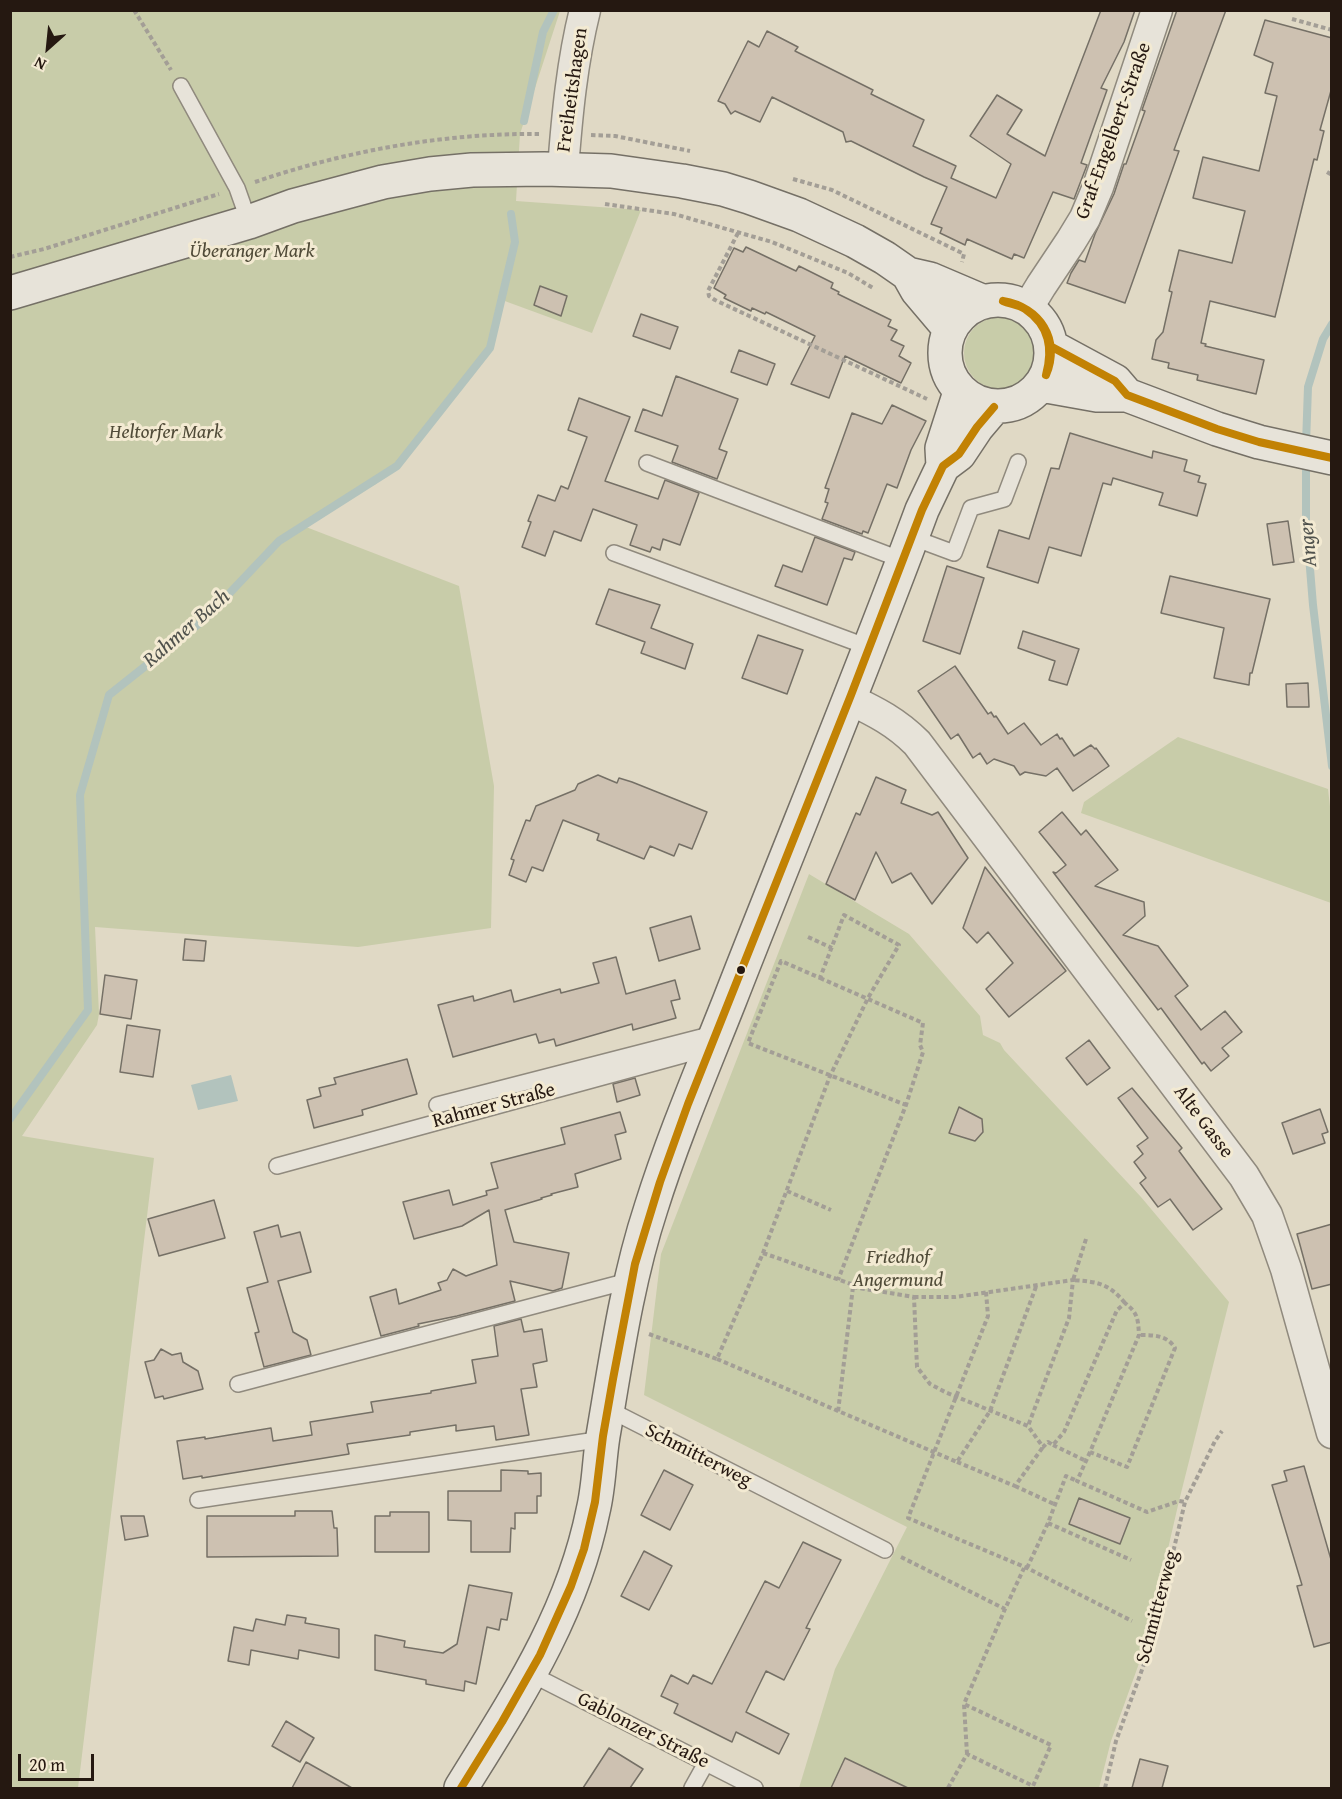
<!DOCTYPE html>
<meta charset="utf-8">
<style>
body{margin:0}
#map{position:relative;width:1342px;height:1799px;overflow:hidden;background:#e0d9c5;font-family:"Gentium Book Plus",serif}
canvas{display:block}
.frame{position:absolute;inset:0;border:12px solid #251811;pointer-events:none}
.north{position:absolute;left:18px;top:18px;width:60px;height:60px;-webkit-text-stroke:4px #f3ead2;paint-order:stroke;rotate:207deg;font-size:16px;font-weight:700;line-height:24px;text-align:center;color:#251811}
.north::after{content:'';display:block;margin:auto;width:21px;height:27px;background:#251811;clip-path:polygon(50% 0,100% 100%,50% 72%,0 100%)}
.scale{position:absolute;left:18px;top:1754px;width:76px;height:27px;box-sizing:border-box;border:3px solid #251811;border-top:0;padding-left:8px;font-size:18px;line-height:21px;white-space:nowrap;color:#251811;-webkit-text-stroke:4px #f3ead2;paint-order:stroke}
</style>
<div id="map">
<canvas width="1342" height="1799"></canvas>
<div class="frame"></div>
<div class="north">N</div>
<div class="scale">20 m</div>
</div>
<script>
const ctx = document.querySelector('canvas').getContext('2d');
ctx.lineJoin = 'round';
function fill(path, color) {
  ctx.fillStyle = color;
  ctx.fill(path, 'evenodd');
}
function stroke(path, color, width, dash) {
  ctx.strokeStyle = color;
  ctx.lineWidth = width;
  ctx.lineCap = dash ? 'butt' : 'round';
  ctx.setLineDash(dash || []);
  ctx.stroke(path);
}
function drawText(font, color, halo, rows, align = 'center') {
  ctx.font = font + ' "Gentium Book Plus",serif';
  ctx.lineWidth = 6;
  ctx.setLineDash([]);
  ctx.textBaseline = 'middle';
  ctx.strokeStyle = halo;
  ctx.fillStyle = color;
  for (const [text, x, y, turn = 0] of rows) {
    ctx.save();
    ctx.translate(x, y);
    ctx.rotate((+turn || 0) * Math.PI / 180);
    ctx.textAlign = isNaN(turn) ? turn : align;
    if (halo) ctx.strokeText(text, 0, 0);
    ctx.fillText(text, 0, 0);
    ctx.restore();
  }
}
const green = new Path2D(`
 M 11,11 L 560,11 L 520,134 L 516,201 L 641,210 L 592,333 L 502,300 L 517,242 L 515,226 L 513,255 L 504,280 L 489,348 L 395,465 L 387,470 L 376,484 L 319,514 L 278,540 L 225,601 L 281,543 L 306,527 L 459,586 L 494,786 L 491,928 L 358,947 L 95,927 L 99,1014 L 97,1025 L 22,1136 L 154,1158 L 78,1788 L 11,1788 ZM 89,992 L 90,1012 L 49,1067 L 63,1041 L 85,1010 L 85,999 Z
 M964 353a36 36 0 1 1 72 0a36 36 0 1 1-72 0Z
 M 1178,737 L 1328,789 L 1332,824 L 1331,903 L 1081,813 L 1084,802 Z
 M 809,874 L 909,934 L 980,1016 L 983,1035 L 1000,1043 L 1004,1050 L 1141,1197 L 1229,1302 L 1179,1501 L 1146,1644 L 1111,1741 L 1099,1788 L 799,1788 L 835,1669 L 907,1527 L 644,1395 L 661,1254 Z`);
const water = new Path2D(`
 M 231,1075 L 238,1101 L 198,1110 L 191,1085 Z`);
const stream = new Path2D(`
 M 524,121 L 543,32 L 554,10
 M 1306,444 L 1308,387 L 1323,339 L 1332,324
 M 1306,459 L 1306,520 L 1313,605 L 1332,766
 M 10,1119 L 88,1010 L 80,795 L 109,695 L 206,618 L 279,541 L 397,466 L 490,348 L 515,242 L 511,214`);
const building = new Path2D(`
 M 1101,10 L 1135,10 L 1124,42 L 1101,88 L 1107,90 L 1081,163 L 1087,165 L 1074,199 L 1053,192 L 1024,258 L 1014,254 L 1012,259 L 967,239 L 965,245 L 940,233 L 942,228 L 931,224 L 947,187 L 924,177 L 851,141 L 846,142 L 843,132 L 772,97 L 760,122 L 735,111 L 731,114 L 725,104 L 718,101 L 748,41 L 759,47 L 767,31 L 798,47 L 795,51 L 873,90 L 871,94 L 924,120 L 913,146 L 956,166 L 951,178 L 996,198 L 1011,164 L 970,136 L 997,95 L 1022,110 L 1007,134 L 1045,156 Z
 M 1177,10 L 1226,10 L 1174,150 L 1179,151 L 1125,303 L 1067,283 L 1071,273 L 1079,260 L 1085,262 L 1095,234 L 1114,194 L 1124,164 L 1126,164 L 1145,111 L 1142,110 Z
 M 1265,20 L 1332,38 L 1332,87 L 1320,130 L 1324,131 L 1317,160 L 1314,159 L 1275,317 L 1210,301 L 1201,343 L 1206,344 L 1205,346 L 1264,360 L 1256,394 L 1197,380 L 1198,375 L 1168,368 L 1169,363 L 1152,359 L 1156,340 L 1163,332 L 1172,292 L 1169,291 L 1179,250 L 1232,263 L 1245,211 L 1193,198 L 1203,157 L 1259,171 L 1277,96 L 1265,93 L 1273,63 L 1254,55 Z
 M 746,247 L 796,271 L 799,266 L 833,283 L 831,288 L 839,292 L 838,294 L 891,320 L 888,326 L 897,330 L 891,340 L 904,346 L 899,356 L 911,363 L 901,383 L 845,356 L 829,398 L 791,384 L 815,336 L 766,312 L 765,314 L 752,308 L 751,311 L 724,298 L 726,295 L 714,288 L 734,248 L 743,252 Z
 M 540,286 L 567,296 L 561,316 L 534,305 Z
 M 641,314 L 678,327 L 670,349 L 633,336 Z
 M 739,350 L 775,364 L 767,385 L 731,372 Z
 M 676,376 L 738,399 L 719,449 L 727,452 L 717,479 L 672,462 L 678,446 L 635,431 L 643,409 L 662,416 Z
 M 579,398 L 630,417 L 605,481 L 658,499 L 665,480 L 699,493 L 680,545 L 663,539 L 660,550 L 652,547 L 650,552 L 630,545 L 637,525 L 593,509 L 581,541 L 554,531 L 545,556 L 522,547 L 531,522 L 528,521 L 538,495 L 555,501 L 561,486 L 568,489 L 587,437 L 568,430 Z
 M 892,405 L 926,421 L 911,450 L 897,488 L 887,484 L 868,533 L 863,531 L 862,534 L 822,519 L 828,503 L 825,502 L 829,489 L 825,488 L 852,413 L 882,424 Z
 M 1070,433 L 1152,458 L 1153,451 L 1187,460 L 1184,471 L 1200,476 L 1198,482 L 1206,484 L 1197,516 L 1159,505 L 1163,493 L 1113,478 L 1111,485 L 1103,483 L 1081,556 L 1049,547 L 1038,583 L 987,567 L 999,530 L 1029,539 L 1051,468 L 1059,469 Z
 M 1288,521 L 1294,562 L 1273,565 L 1267,524 Z
 M 815,537 L 855,552 L 852,560 L 844,558 L 827,605 L 775,586 L 783,565 L 802,572 Z
 M 947,566 L 984,578 L 960,654 L 923,641 Z
 M 1170,576 L 1270,599 L 1252,673 L 1250,673 L 1249,685 L 1214,678 L 1224,628 L 1161,613 Z
 M 609,589 L 660,605 L 651,628 L 693,644 L 685,669 L 641,653 L 645,642 L 596,624 Z
 M 1023,631 L 1079,649 L 1067,685 L 1049,680 L 1055,661 L 1018,648 Z
 M 758,635 L 803,650 L 787,694 L 742,678 Z
 M 955,666 L 988,714 L 991,712 L 994,717 L 996,716 L 1008,734 L 1024,723 L 1041,745 L 1057,734 L 1060,739 L 1062,738 L 1074,756 L 1091,745 L 1095,749 L 1096,748 L 1109,766 L 1073,791 L 1057,768 L 1046,776 L 1025,772 L 1020,775 L 1014,766 L 994,759 L 987,764 L 980,753 L 973,758 L 958,734 L 951,739 L 918,691 Z
 M 1308,683 L 1309,707 L 1287,707 L 1286,684 Z
 M 598,775 L 617,783 L 619,778 L 632,782 L 707,812 L 692,849 L 679,844 L 674,856 L 650,846 L 644,859 L 597,840 L 599,834 L 563,820 L 543,871 L 532,867 L 526,882 L 509,875 L 514,860 L 511,859 L 526,820 L 530,821 L 536,806 L 575,790 L 578,784 Z
 M 876,777 L 906,790 L 901,803 L 932,815 L 938,812 L 968,858 L 932,904 L 911,873 L 892,883 L 876,852 L 855,900 L 826,884 L 856,813 L 860,815 Z
 M 1062,812 L 1081,835 L 1086,830 L 1118,870 L 1095,886 L 1144,902 L 1145,916 L 1123,935 L 1158,946 L 1188,986 L 1175,996 L 1201,1030 L 1225,1011 L 1242,1032 L 1222,1048 L 1229,1056 L 1211,1071 L 1204,1062 L 1202,1064 L 1161,1008 L 1158,1010 L 1053,872 L 1056,873 L 1066,865 L 1039,832 Z
 M 985,867 L 1066,971 L 1009,1017 L 986,989 L 1013,963 L 988,932 L 977,943 L 963,928 Z
 M 691,916 L 700,949 L 659,961 L 650,928 Z
 M 185,939 L 206,941 L 204,961 L 183,960 Z
 M 616,957 L 626,994 L 675,980 L 680,999 L 671,1001 L 676,1018 L 633,1030 L 632,1024 L 556,1046 L 554,1039 L 539,1043 L 536,1034 L 453,1057 L 438,1005 L 473,996 L 474,1001 L 511,990 L 514,1002 L 560,989 L 561,993 L 599,983 L 593,963 Z
 M 105,975 L 137,980 L 131,1019 L 100,1014 Z
 M 127,1025 L 160,1030 L 153,1077 L 120,1072 Z
 M 1089,1040 L 1110,1068 L 1087,1085 L 1066,1058 Z
 M 407,1059 L 417,1094 L 362,1110 L 363,1115 L 314,1128 L 307,1100 L 321,1096 L 319,1088 L 336,1084 L 334,1078 Z
 M 635,1078 L 640,1095 L 617,1102 L 613,1084 Z
 M 1132,1088 L 1182,1148 L 1179,1151 L 1222,1209 L 1193,1230 L 1170,1199 L 1158,1207 L 1140,1183 L 1146,1178 L 1134,1162 L 1143,1154 L 1137,1146 L 1148,1138 L 1118,1098 Z
 M 959,1107 L 982,1119 L 983,1132 L 975,1141 L 949,1133 Z
 M 1320,1109 L 1328,1132 L 1322,1134 L 1325,1143 L 1293,1154 L 1282,1123 Z
 M 620,1112 L 626,1132 L 615,1135 L 621,1159 L 575,1174 L 578,1187 L 551,1194 L 552,1195 L 541,1198 L 542,1199 L 505,1210 L 514,1242 L 569,1253 L 562,1288 L 553,1291 L 510,1281 L 515,1301 L 457,1316 L 418,1324 L 419,1326 L 381,1336 L 370,1297 L 396,1289 L 399,1304 L 441,1290 L 438,1283 L 447,1280 L 453,1269 L 466,1276 L 497,1265 L 489,1210 L 462,1226 L 414,1239 L 403,1202 L 449,1190 L 453,1205 L 487,1195 L 486,1191 L 498,1188 L 491,1163 L 565,1144 L 561,1128 Z
 M 214,1200 L 225,1238 L 159,1256 L 148,1219 Z
 M 1332,1224 L 1332,1284 L 1312,1289 L 1297,1234 Z
 M 278,1225 L 281,1237 L 300,1232 L 311,1272 L 278,1281 L 293,1332 L 307,1340 L 311,1355 L 264,1367 L 255,1333 L 259,1332 L 247,1288 L 268,1282 L 254,1232 Z
 M 521,1319 L 524,1332 L 542,1329 L 547,1361 L 533,1364 L 537,1387 L 521,1389 L 529,1435 L 496,1440 L 494,1426 L 456,1431 L 456,1425 L 410,1432 L 410,1435 L 347,1444 L 349,1454 L 202,1478 L 202,1476 L 183,1479 L 177,1441 L 205,1437 L 205,1439 L 271,1428 L 273,1441 L 312,1435 L 310,1422 L 373,1412 L 371,1402 L 431,1393 L 431,1391 L 476,1383 L 472,1360 L 498,1356 L 494,1326 Z
 M 161,1349 L 172,1355 L 181,1353 L 183,1362 L 198,1371 L 203,1389 L 164,1399 L 163,1396 L 155,1398 L 145,1362 L 154,1360 Z
 M 1304,1466 L 1332,1563 L 1332,1642 L 1314,1647 L 1297,1586 L 1302,1585 L 1272,1485 L 1287,1481 L 1284,1471 Z
 M 501,1470 L 528,1471 L 528,1474 L 541,1473 L 541,1496 L 537,1496 L 537,1513 L 515,1513 L 515,1529 L 511,1528 L 510,1552 L 471,1552 L 471,1521 L 448,1520 L 448,1491 L 501,1491 Z
 M 664,1470 L 693,1485 L 670,1530 L 641,1515 Z
 M 1079,1498 L 1130,1518 L 1120,1544 L 1069,1524 Z
 M 295,1511 L 332,1511 L 334,1528 L 337,1528 L 338,1556 L 207,1557 L 207,1516 L 295,1516 Z
 M 390,1512 L 429,1512 L 429,1552 L 375,1552 L 375,1516 L 390,1516 Z
 M 121,1516 L 144,1516 L 148,1536 L 125,1540 Z
 M 803,1542 L 841,1560 L 806,1628 L 810,1629 L 784,1680 L 766,1671 L 746,1712 L 789,1734 L 779,1754 L 736,1732 L 732,1742 L 674,1713 L 678,1704 L 661,1696 L 671,1675 L 688,1684 L 693,1675 L 712,1684 L 765,1581 L 779,1588 Z
 M 644,1551 L 672,1566 L 649,1610 L 621,1596 Z
 M 469,1585 L 512,1593 L 507,1620 L 501,1619 L 499,1630 L 487,1627 L 476,1684 L 465,1681 L 464,1691 L 426,1684 L 426,1680 L 375,1670 L 375,1635 L 405,1641 L 404,1647 L 443,1653 L 457,1644 Z
 M 287,1615 L 306,1618 L 305,1623 L 339,1629 L 339,1658 L 299,1650 L 298,1659 L 251,1650 L 249,1665 L 228,1661 L 234,1627 L 253,1631 L 256,1619 L 285,1625 Z
 M 286,1721 L 314,1738 L 300,1762 L 272,1746 Z
 M 609,1748 L 643,1769 L 630,1788 L 583,1788 Z
 M 845,1758 L 908,1788 L 831,1788 Z
 M 1140,1759 L 1168,1766 L 1162,1788 L 1132,1788 Z
 M 306,1762 L 352,1788 L 292,1788 Z`);
const path = new Path2D(`
 M 134,10 L 171,70
 M 1292,19 L 1332,30
 M 591,135 L 615,136 L 690,151
 M 1327,172 L 1332,175
 M 793,179 L 832,190 L 964,254 L 962,262
 M 255,182 C 346,151 443,133 539,134
 M 605,204 L 674,214 L 772,242 L 848,273 L 873,288
 M 738,233 L 708,291 L 709,296 L 715,300 L 927,399
 M 10,257 L 44,249 L 219,194
 M 808,937 L 832,948
 M 820,978 L 923,1023 L 920,1045 L 923,1052 L 906,1105 L 838,1280
 M 787,1191 L 831,1210
 M 1086,1239 L 1073,1280 C 1098,1282 1108,1283 1125,1303
 M 763,1253 L 851,1284 L 853,1287 L 838,1412
 M 853,1287 L 914,1297 L 917,1367 L 930,1384 L 945,1392 L 1028,1426 L 1043,1447 L 1048,1442 L 1053,1445 L 1064,1432 L 1117,1310 L 1125,1303 C 1138,1313 1138,1319 1139,1335 L 1090,1452 L 1127,1467 L 1175,1348 C 1167,1335 1154,1335 1139,1335
 M 986,1292 L 988,1316 L 908,1518 L 1027,1568 L 1132,1621
 M 914,1297 L 955,1297 L 1073,1280 L 1069,1318 L 1028,1426
 M 649,1334 L 717,1359 L 763,1253 L 830,1076 L 868,998 L 899,945 L 844,915 L 820,978 L 781,961 L 748,1043 L 906,1105
 M 717,1359 L 957,1462 L 990,1411 L 1037,1284
 M 1053,1445 L 1086,1461
 M 1090,1452 L 1077,1481 L 1147,1512 L 1179,1501 L 1185,1502
 M 957,1462 L 1015,1486 L 1043,1447
 M 1015,1486 L 1054,1504
 M 1048,1523 L 1131,1560
 M 901,1557 L 1005,1609 L 1024,1568
 M 1027,1568 L 1048,1523 L 1066,1476 L 1077,1481
 M 967,1754 L 964,1704 L 1005,1609
 M 948,1788 L 967,1754 L 1033,1786 L 1051,1745 L 964,1704
 M 1105,1788 L 1116,1741 L 1151,1645 L 1185,1502 L 1215,1441 L 1222,1431`);
const lane = new Path2D(`
 M 181,86 L 237,188 L 249,222
 M 647,463 L 902,560
 M 911,537 L 954,553 L 971,508 L 1004,499 L 1018,462
 M 614,553 L 868,647
 M 437,1105 L 717,1033
 M 277,1166 L 709,1048
 M 238,1384 L 632,1280
 M 608,1409 L 885,1550
 M 198,1500 L 603,1439
 M 531,1674 L 755,1788
 M 692,1788 L 706,1763`);
const street = new Path2D(`
 M 563,169 C 567,116 572,62 585,10
 M 1027,309 L 1041,286 L 1071,241 L 1085,218 L 1098,187 L 1157,10
 M 849,699 C 876,712 896,722 917,743 L 1244,1176 L 1267,1215 L 1286,1269 L 1332,1433`);
const secondary = new Path2D(`
 M 908,274 L 917,290 L 950,329
 M 10,293 L 249,222 L 293,206 L 383,182 L 430,174 L 472,170 L 544,169 L 611,171 L 682,181 L 723,189 L 749,197 L 799,215 L 855,241 L 885,258 L 908,274 L 930,279 L 984,302
 M945 353a53 53 0 1 1 106 0a53 53 0 1 1-106 0Z
 M 1052,347 L 1115,381 L 1127,395
 M 1041,385 L 1097,395 L 1127,395 L 1217,429 L 1259,442 L 1332,458
 M 943,466 L 942,448 L 960,392
 M 461,1788 C 516,1699 572,1615 593,1511 C 599,1487 599,1461 603,1436 C 616,1360 627,1281 651,1208 C 673,1138 702,1070 729,1002 C 793,838 861,675 922,510 L 943,466 L 959,454 L 977,427 L 994,407`);
const bus1 = new Path2D(`
 M 1003,301 C 1040,307 1061,340 1046,375
 M 1003,301 C 1010,304 1019,305 1025,309 C 1050,326 1053,349 1046,375
 M 1052,347 L 1115,381 L 1127,395 L 1217,429 L 1259,442 L 1332,458
 M 461,1788 L 502,1722 L 540,1655 L 571,1586 L 584,1549 L 595,1502 L 603,1436 L 613,1379 L 635,1264 L 660,1182 L 688,1104 L 851,695 L 922,510 L 943,466 L 959,454 L 977,427 L 994,407`);
const markers = [
 [741,970,5,"#251811"]
];
const streetNames = [
 ["Freiheitshagen",573,90,-82],
 ["Graf-Engelbert-Straße",1114,131,-70],
 ["Rahmer Straße",494,1106,-15],
 ["Alte Gasse",1203,1122,53],
 ["Schmitterweg",698,1456,27],
 ["Schmitterweg",1158,1607,-75],
 ["Gablonzer Straße",643,1731,27]
];
const parkNames = [
 ["Überanger Mark",252,252],
 ["Heltorfer Mark",166,433],
 ["Friedhof",898,1258],
 ["Angermund",898,1281]
];
const waterNames = [
 ["Anger",1309,543,-95],
 ["Rahmer Bach",187,629,-41]
];
fill(green, '#c8cca9');
fill(water, '#b2c3bd');
stroke(stream, '#b2c3bd', 8);
fill(building, '#cdc1b1');
stroke(building, '#757066', 1.5);
stroke(lane, '#908a7e', 18);
stroke(street, '#908a7e', 33);
stroke(secondary, '#757066', 36);
stroke(path, '#a39e96', 4, [4.5, 3]);
stroke(lane, '#e7e3d9', 15);
stroke(street, '#e7e3d9', 30);
stroke(secondary, '#e7e3d9', 33);
stroke(bus1, '#c28204', 8);
for (const [x, y, r, color] of markers) {
  const dot = new Path2D();
  dot.arc(x, y, r, 0, 2 * Math.PI);
  ctx.fillStyle = color;
  ctx.fill(dot);
  stroke(dot, '#f3ead2', 2);
}
drawText('20px', '#251811', '#f3ead2', streetNames);
drawText('italic 20px', '#504b38', '#f3ead2', parkNames);
drawText('italic 21px', '#4f514c', '#f3ead2', waterNames);
</script>
